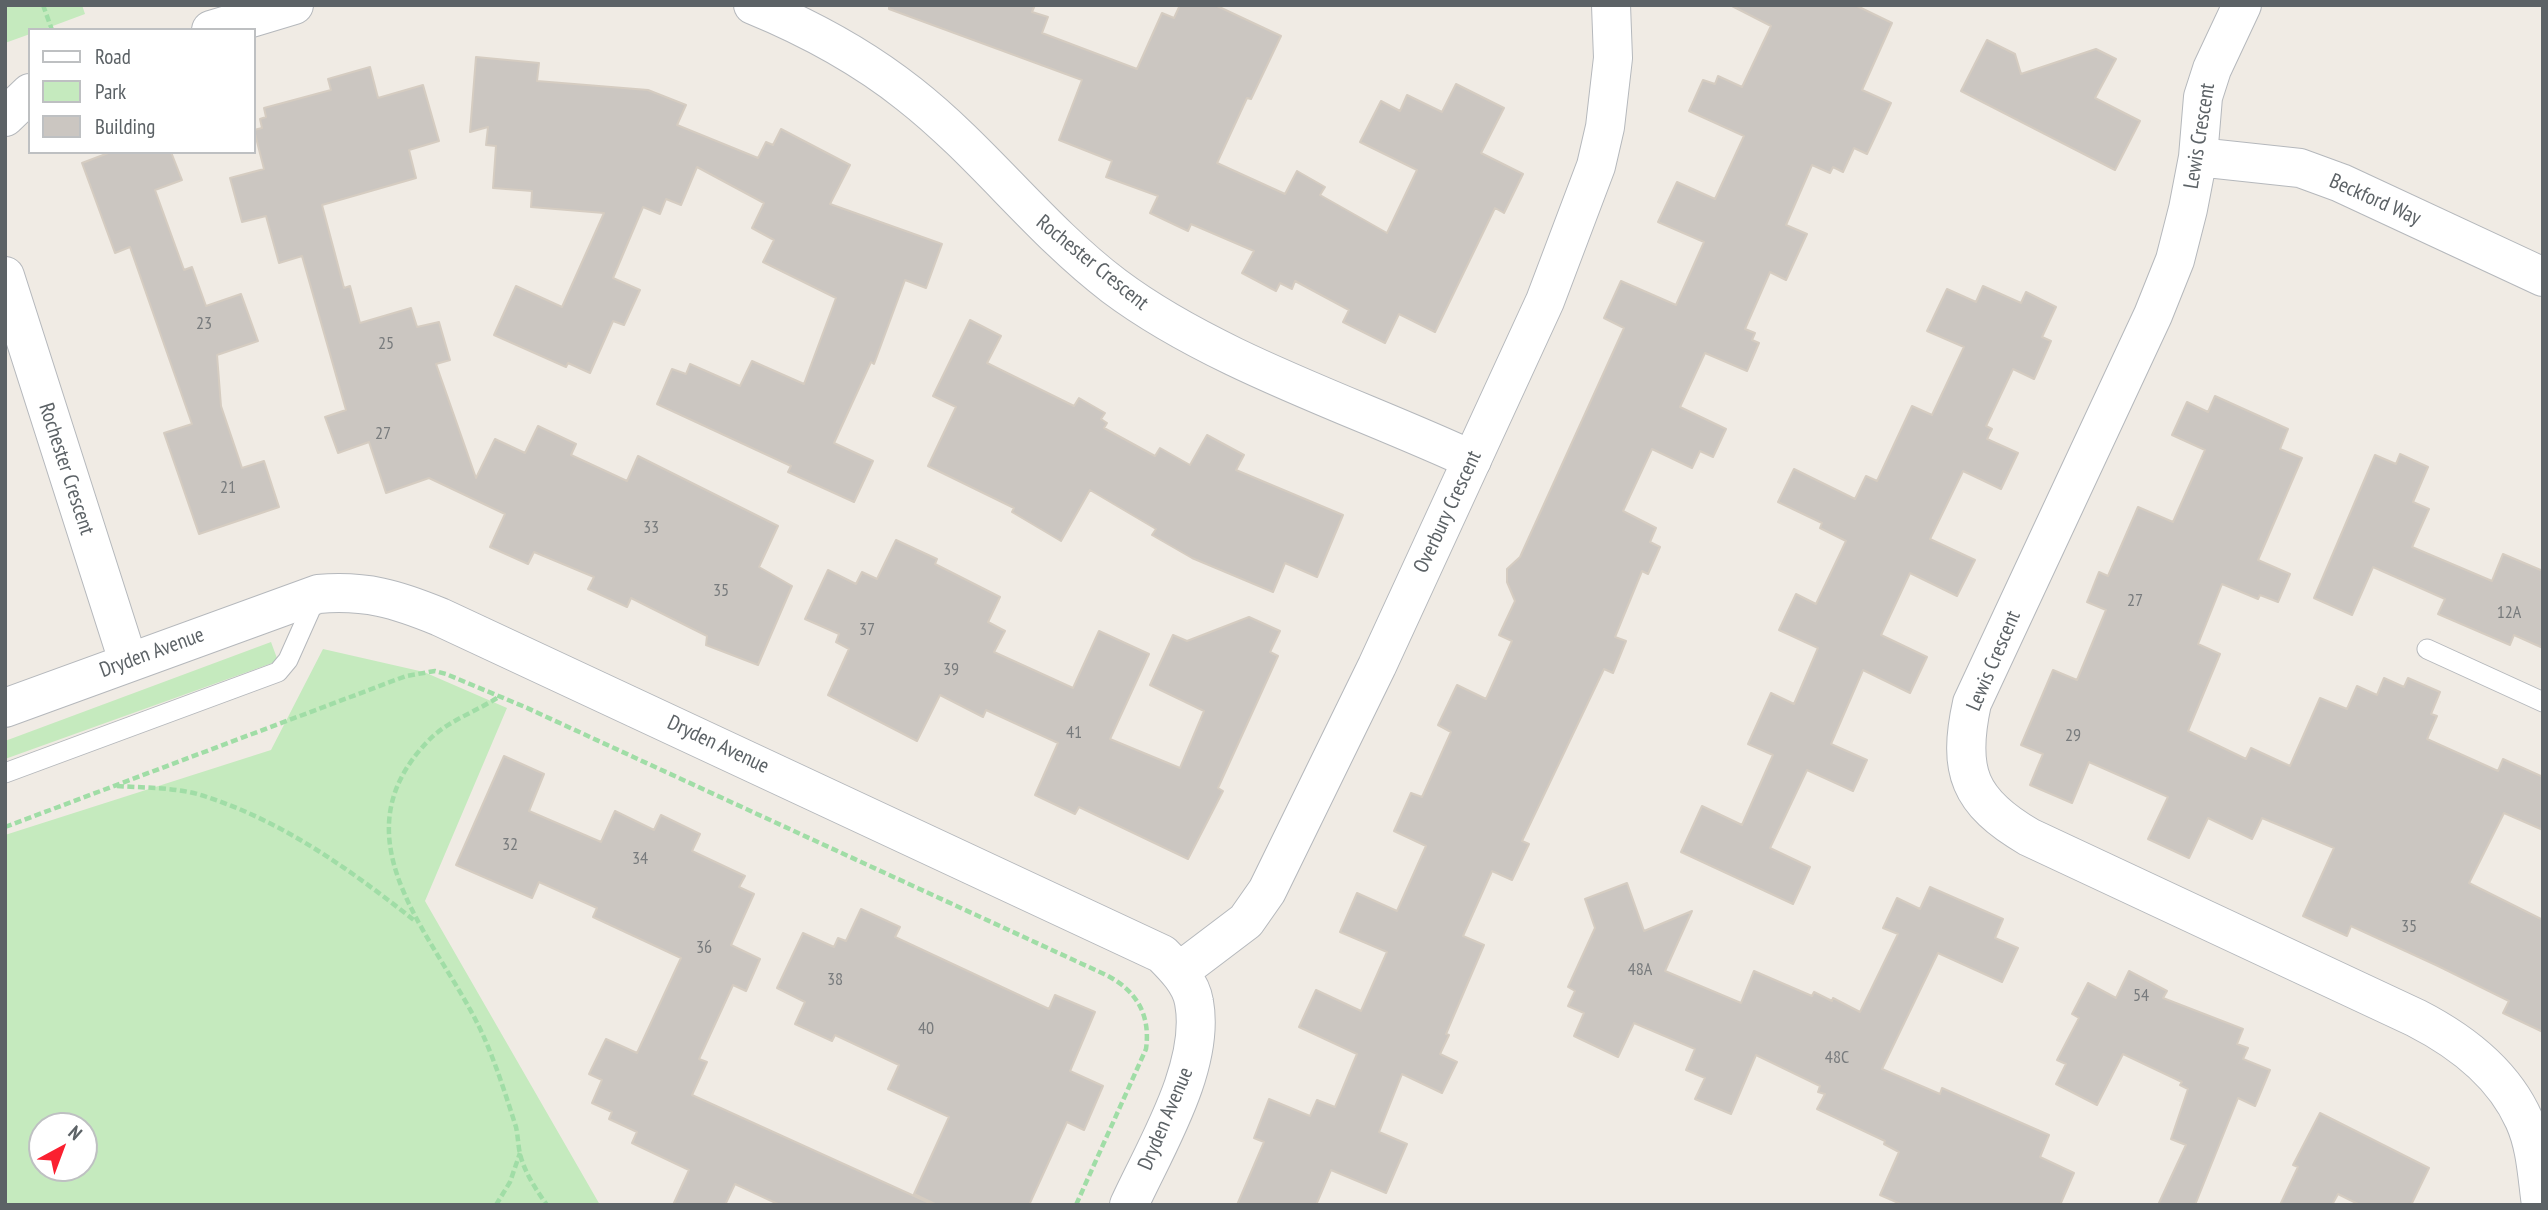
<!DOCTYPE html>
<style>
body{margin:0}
#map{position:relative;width:2548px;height:1210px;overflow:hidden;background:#f0ebe4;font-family:"PT Sans Narrow",sans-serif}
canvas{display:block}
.frame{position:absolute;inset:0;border:7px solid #5c6266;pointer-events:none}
.legend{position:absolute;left:28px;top:28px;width:228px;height:126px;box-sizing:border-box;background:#fff;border:2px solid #bec0c2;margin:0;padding:9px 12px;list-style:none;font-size:21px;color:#5c6266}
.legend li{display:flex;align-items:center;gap:14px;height:35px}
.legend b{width:35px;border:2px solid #bec0c2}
.north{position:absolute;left:28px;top:1112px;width:70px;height:70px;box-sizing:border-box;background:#fff;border:2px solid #bec0c2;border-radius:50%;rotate:41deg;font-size:19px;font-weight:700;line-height:28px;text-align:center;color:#5c6266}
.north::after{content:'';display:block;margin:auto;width:24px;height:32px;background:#fa2030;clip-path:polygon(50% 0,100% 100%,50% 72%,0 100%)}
</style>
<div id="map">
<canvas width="2548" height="1210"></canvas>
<div class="frame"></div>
<ul class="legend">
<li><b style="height:9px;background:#fff"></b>Road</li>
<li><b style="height:19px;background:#c5eabe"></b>Park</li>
<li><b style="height:19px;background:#cbc6c1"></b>Building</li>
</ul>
<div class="north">N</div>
</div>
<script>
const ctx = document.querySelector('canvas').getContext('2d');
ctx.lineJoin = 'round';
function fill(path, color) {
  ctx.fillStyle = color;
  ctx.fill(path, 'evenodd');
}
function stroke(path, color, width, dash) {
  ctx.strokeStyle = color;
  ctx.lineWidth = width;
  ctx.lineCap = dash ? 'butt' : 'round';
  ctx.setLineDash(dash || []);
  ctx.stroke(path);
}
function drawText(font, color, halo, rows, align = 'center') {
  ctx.font = font + ' "PT Sans Narrow",sans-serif';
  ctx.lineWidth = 5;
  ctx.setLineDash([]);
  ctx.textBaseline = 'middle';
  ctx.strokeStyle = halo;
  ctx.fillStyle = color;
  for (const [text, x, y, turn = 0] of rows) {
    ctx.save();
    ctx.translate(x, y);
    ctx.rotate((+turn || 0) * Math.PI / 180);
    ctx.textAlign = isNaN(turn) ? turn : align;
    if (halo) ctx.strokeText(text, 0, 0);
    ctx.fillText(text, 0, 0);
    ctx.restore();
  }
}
const green = new Path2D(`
 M 5,5 L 82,5 L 85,14 L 42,30 L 30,30 L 30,34 L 5,43 Z
 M 271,642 L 278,661 L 5,759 L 5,741 Z
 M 323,649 L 424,672 L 507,708 L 425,901 L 600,1205 L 5,1205 L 5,835 L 271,750 ZM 42,1126 L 84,1126 L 84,1168 L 42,1168 Z`);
const building = new Path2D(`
 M 889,5 L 1035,5 L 1032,12 L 1048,17 L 1042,33 L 1137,69 L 1162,13 L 1174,18 L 1180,5 L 1215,5 L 1281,36 L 1251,99 L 1247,98 L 1217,163 L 1285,194 L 1297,171 L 1325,187 L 1320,195 L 1387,233 L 1417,170 L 1360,142 L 1381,101 L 1400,111 L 1407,95 L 1442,112 L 1456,84 L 1504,108 L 1481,153 L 1523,174 L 1504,213 L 1495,208 L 1435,332 L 1399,314 L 1385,343 L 1343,322 L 1349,310 L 1295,281 L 1292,289 L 1280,283 L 1276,291 L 1242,273 L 1254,251 L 1191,224 L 1188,231 L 1150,213 L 1158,196 L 1106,177 L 1112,161 L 1059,140 L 1082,80 L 889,9 Z
 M 1730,5 L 1855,5 L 1892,23 L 1862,90 L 1891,103 L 1867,154 L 1854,148 L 1843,172 L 1833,167 L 1830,173 L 1812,165 L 1786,225 L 1807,234 L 1786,280 L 1770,272 L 1745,329 L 1755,333 L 1752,340 L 1759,343 L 1747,371 L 1705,353 L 1680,407 L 1726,429 L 1713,457 L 1700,451 L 1692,468 L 1652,449 L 1623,511 L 1656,528 L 1650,542 L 1660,547 L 1648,574 L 1642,571 L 1615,637 L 1626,641 L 1613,673 L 1604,669 L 1522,841 L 1529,844 L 1512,880 L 1492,871 L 1463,936 L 1484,945 L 1446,1034 L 1449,1035 L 1440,1054 L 1457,1062 L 1442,1093 L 1402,1074 L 1379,1132 L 1407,1144 L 1386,1193 L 1331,1170 L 1316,1205 L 1237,1205 L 1264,1142 L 1254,1138 L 1269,1099 L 1310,1116 L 1317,1100 L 1335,1107 L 1357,1054 L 1299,1027 L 1316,990 L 1361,1011 L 1387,952 L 1340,932 L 1357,893 L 1397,911 L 1426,846 L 1394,831 L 1411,793 L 1422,797 L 1451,732 L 1438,725 L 1457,685 L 1486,699 L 1512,641 L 1499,635 L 1515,601 L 1507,582 L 1507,569 L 1520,557 L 1624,328 L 1604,318 L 1621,281 L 1676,305 L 1704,242 L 1658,222 L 1677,182 L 1715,199 L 1744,136 L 1689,111 L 1703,80 L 1715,84 L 1718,76 L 1742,87 L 1771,26 Z
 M 1987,40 L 2015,54 L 2021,74 L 2096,49 L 2116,59 L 2095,98 L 2140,121 L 2115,170 L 1961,91 Z
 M 476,57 L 539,63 L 537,81 L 648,90 L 686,105 L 677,125 L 758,158 L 766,142 L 773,145 L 781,129 L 850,165 L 830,204 L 942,244 L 926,288 L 905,280 L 874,364 L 871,362 L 834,443 L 873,461 L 854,502 L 788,472 L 791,466 L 657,404 L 672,369 L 686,374 L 690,364 L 740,386 L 752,361 L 804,384 L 836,298 L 763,262 L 774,240 L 752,228 L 764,203 L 697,167 L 681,205 L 666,199 L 660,214 L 643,207 L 613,278 L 640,290 L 624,325 L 613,321 L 590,373 L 568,363 L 566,367 L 494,335 L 516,286 L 562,307 L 604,213 L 531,207 L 532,191 L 493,188 L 496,146 L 486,145 L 488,127 L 470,132 Z
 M 370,67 L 378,98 L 423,85 L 439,141 L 409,150 L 416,178 L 322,205 L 344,288 L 350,286 L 360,323 L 411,308 L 417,327 L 439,322 L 450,360 L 436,364 L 476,478 L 495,439 L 525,453 L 538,426 L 576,444 L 571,455 L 627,481 L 638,456 L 778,526 L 759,567 L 792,586 L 758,665 L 706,645 L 707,636 L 631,598 L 627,607 L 588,589 L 594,577 L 534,552 L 528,564 L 490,547 L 505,514 L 429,478 L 386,493 L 369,442 L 338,453 L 325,417 L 346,410 L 302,256 L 279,263 L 266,216 L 242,222 L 230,178 L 264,169 L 254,130 L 262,128 L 260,119 L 266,117 L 264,108 L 331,90 L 328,79 Z
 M 111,152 L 171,152 L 182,180 L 155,190 L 184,270 L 192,267 L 206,306 L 241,294 L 258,341 L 217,355 L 221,406 L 242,468 L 264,461 L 279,507 L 199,534 L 164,433 L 192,424 L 130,247 L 115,253 L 82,163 Z
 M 1983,286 L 2021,303 L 2026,292 L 2056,307 L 2042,337 L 2051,341 L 2034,379 L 2013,369 L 1986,426 L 1992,429 L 1987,439 L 2018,453 L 2001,489 L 1963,471 L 1930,539 L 1975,560 L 1957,596 L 1910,573 L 1881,635 L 1927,657 L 1910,693 L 1863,670 L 1831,744 L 1867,760 L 1853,791 L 1807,770 L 1770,848 L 1810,867 L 1793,904 L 1681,852 L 1702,806 L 1742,825 L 1773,755 L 1748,744 L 1771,693 L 1794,704 L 1818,648 L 1779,630 L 1796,594 L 1816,604 L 1846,541 L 1820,528 L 1822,523 L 1778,502 L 1794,469 L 1855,499 L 1866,476 L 1877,481 L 1912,406 L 1932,415 L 1964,347 L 1927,331 L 1947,289 L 1976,302 Z
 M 970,320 L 1001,336 L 987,363 L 1074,406 L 1079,398 L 1105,413 L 1101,419 L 1107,423 L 1104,428 L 1155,456 L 1160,448 L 1190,465 L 1207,435 L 1244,455 L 1236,470 L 1343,515 L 1317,577 L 1285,563 L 1273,592 L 1192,558 L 1152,535 L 1156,529 L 1090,490 L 1061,541 L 1012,512 L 1014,508 L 928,466 L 956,407 L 933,396 Z
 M 2215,396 L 2288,429 L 2280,449 L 2302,458 L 2258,560 L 2290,574 L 2278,602 L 2260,595 L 2258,599 L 2222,584 L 2198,644 L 2220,654 L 2188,731 L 2246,759 L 2251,748 L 2290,766 L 2320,698 L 2347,709 L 2357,686 L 2377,695 L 2384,678 L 2404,687 L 2408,678 L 2440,692 L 2431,714 L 2437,716 L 2427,739 L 2498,771 L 2503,759 L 2543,777 L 2543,830 L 2504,813 L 2469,883 L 2543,920 L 2543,1032 L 2503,1013 L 2509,1001 L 2438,966 L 2351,926 L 2347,936 L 2303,916 L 2334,848 L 2262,818 L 2252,839 L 2208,818 L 2189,858 L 2148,839 L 2168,797 L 2089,762 L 2072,803 L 2030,785 L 2043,754 L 2021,745 L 2053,670 L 2077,680 L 2106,610 L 2087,602 L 2099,572 L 2108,576 L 2138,507 L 2173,522 L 2205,450 L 2172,435 L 2187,402 L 2208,412 Z
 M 2400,454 L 2428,467 L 2413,502 L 2429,509 L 2412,547 L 2492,581 L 2503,554 L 2543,571 L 2543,648 L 2514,635 L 2510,645 L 2438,614 L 2445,599 L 2373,567 L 2352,615 L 2314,598 L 2375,455 L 2396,464 Z
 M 896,540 L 937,559 L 935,564 L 1000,597 L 988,622 L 1005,631 L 994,652 L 1073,688 L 1099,631 L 1149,654 L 1110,739 L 1180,768 L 1204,711 L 1150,685 L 1173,635 L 1187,641 L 1249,617 L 1280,631 L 1270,652 L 1278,656 L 1218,788 L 1223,791 L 1188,859 L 1079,807 L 1075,814 L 1035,795 L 1058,743 L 986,710 L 983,717 L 940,695 L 917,741 L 828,695 L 849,649 L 836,642 L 839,634 L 805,619 L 828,570 L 856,584 L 862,572 L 877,579 Z
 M 504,756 L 544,774 L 529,811 L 601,842 L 615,811 L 654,830 L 661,815 L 700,834 L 692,851 L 745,876 L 739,887 L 754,894 L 731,945 L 760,959 L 746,991 L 733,985 L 699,1059 L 707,1062 L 692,1095 L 934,1205 L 780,1205 L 735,1184 L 725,1205 L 673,1205 L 689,1170 L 632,1143 L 637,1132 L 609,1119 L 612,1112 L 592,1103 L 602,1080 L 589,1074 L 606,1039 L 637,1053 L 681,958 L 593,917 L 597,908 L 539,882 L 532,898 L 456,865 Z
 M 1627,883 L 1644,931 L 1692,911 L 1665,971 L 1741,1003 L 1754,971 L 1812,996 L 1814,992 L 1832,1001 L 1833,998 L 1860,1012 L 1898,934 L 1883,928 L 1897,898 L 1920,909 L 1930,887 L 2003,919 L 1995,938 L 2018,948 L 2002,982 L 1938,953 L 1882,1069 L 1940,1094 L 1942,1088 L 2049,1135 L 2040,1157 L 2074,1173 L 2060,1205 L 1903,1205 L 1880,1195 L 1899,1152 L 1884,1144 L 1885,1141 L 1817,1109 L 1825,1094 L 1818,1092 L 1820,1086 L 1756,1055 L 1731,1114 L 1695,1099 L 1705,1078 L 1686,1070 L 1695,1049 L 1634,1023 L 1618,1057 L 1574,1036 L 1584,1013 L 1568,1006 L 1575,991 L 1568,987 L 1595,928 L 1585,899 Z
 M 861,909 L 900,927 L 895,937 L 1049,1009 L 1055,995 L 1095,1012 L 1070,1071 L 1103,1086 L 1084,1130 L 1067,1122 L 1029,1205 L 937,1205 L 914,1194 L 949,1117 L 888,1089 L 899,1065 L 835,1035 L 832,1041 L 795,1024 L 805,1002 L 777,988 L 803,933 L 834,947 L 838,938 L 846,941 Z
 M 2129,971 L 2167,991 L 2163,998 L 2243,1029 L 2237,1044 L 2248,1048 L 2243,1059 L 2270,1070 L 2255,1106 L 2238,1098 L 2195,1205 L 2158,1205 L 2186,1145 L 2171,1139 L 2188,1089 L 2180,1085 L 2182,1082 L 2123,1054 L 2097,1105 L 2056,1084 L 2066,1064 L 2057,1060 L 2079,1018 L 2072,1014 L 2088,983 L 2116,998 Z
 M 2320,1113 L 2429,1168 L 2411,1205 L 2360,1205 L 2338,1194 L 2332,1205 L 2280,1205 L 2298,1167 L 2293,1165 Z`);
const path = new Path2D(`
 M 43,5 L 52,30
 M 497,698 C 475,712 448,721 430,739 C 327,843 445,944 486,1042 C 498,1070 507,1099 516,1127 C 518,1136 518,1145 520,1154 C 524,1171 536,1190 547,1205
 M 117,786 C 146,788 179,787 207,797 C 284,822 352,871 415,921
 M 5,827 L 406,676 L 435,671 L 446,674 L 525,707 L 1104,974 C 1135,989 1151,1013 1146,1049 L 1076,1205
 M 496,1205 L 510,1182 L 520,1153`);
const service = new Path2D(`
 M 2427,649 L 2543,702
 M 5,773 L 278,672 L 288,660 L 317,595`);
const minor = new Path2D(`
 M 753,5 C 809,28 861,56 909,94 C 983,152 1039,229 1114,286 C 1214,361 1358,407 1472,460
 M 2242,5 L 2212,69 L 2203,97 L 2198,157 L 2188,209 L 2175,260 L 2153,315 L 1972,703 C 1957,771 1969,802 2029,837 L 2416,1018 C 2461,1041 2503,1073 2524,1120 C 2536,1146 2537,1177 2541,1205
 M 211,30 L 294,5
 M 5,117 L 30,93
 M 2198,157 L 2300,168 L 2341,183 L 2543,277
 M 5,276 L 128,661`);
const tertiary = new Path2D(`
 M 5,708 L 318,594 C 366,590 396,599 440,617 L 1162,954 C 1175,967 1191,983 1194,1002 C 1206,1066 1155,1148 1129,1205
 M 1180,971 L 1246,921 L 1267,891 L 1377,666 L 1545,301 L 1596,166 L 1605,127 L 1613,58 L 1611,5`);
const numberNames = [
 ["23",204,324],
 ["25",386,344],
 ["27",383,434],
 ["21",228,488],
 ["33",651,528],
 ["35",721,591],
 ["27",2135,601],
 ["12A",2509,613],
 ["37",867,630],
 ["39",951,670],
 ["41",1074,733],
 ["29",2073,736],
 ["32",510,845],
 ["34",640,859],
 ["35",2409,927],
 ["36",704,948],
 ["48A",1640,970],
 ["38",835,980],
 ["54",2141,996],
 ["40",926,1029],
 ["48C",1837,1058]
];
const streetNames = [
 ["Lewis Crescent",2200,136,-81],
 ["Beckford Way",2375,200,24],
 ["Rochester Crescent",1092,263,39],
 ["Rochester Crescent",66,469,72],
 ["Overbury Crescent",1448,512,-65],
 ["Dryden Avenue",152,653,-20],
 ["Lewis Crescent",1994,661,-67],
 ["Dryden Avenue",718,745,25],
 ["Dryden Avenue",1166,1119,-67]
];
fill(green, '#c5eabe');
fill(building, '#cbc6c1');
stroke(building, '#d5ccc1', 2);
stroke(service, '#b5b8bc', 21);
stroke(minor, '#b5b8bc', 40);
stroke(tertiary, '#b5b8bc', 40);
stroke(path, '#a0dda6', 4.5, [7, 3.5]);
stroke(service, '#fff', 19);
stroke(minor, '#fff', 38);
stroke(tertiary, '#fff', 38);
drawText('18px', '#787b7d', null, numberNames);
drawText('21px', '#5c6266', '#fff', streetNames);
</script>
